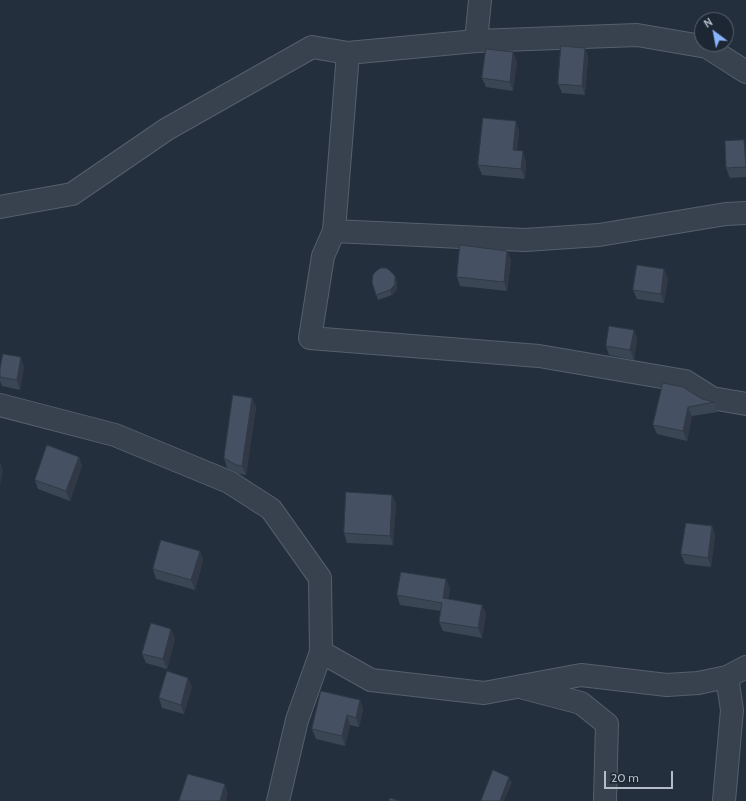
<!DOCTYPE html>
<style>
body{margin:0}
#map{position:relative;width:746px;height:801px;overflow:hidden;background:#242f3e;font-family:Cabin,sans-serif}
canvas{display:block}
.north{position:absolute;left:694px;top:12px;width:40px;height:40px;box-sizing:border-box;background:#1d2633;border:1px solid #59626f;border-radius:50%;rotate:328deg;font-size:11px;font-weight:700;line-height:16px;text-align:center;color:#b4bcc9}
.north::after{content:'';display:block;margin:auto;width:14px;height:18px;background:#8ab4f8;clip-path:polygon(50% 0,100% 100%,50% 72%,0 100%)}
.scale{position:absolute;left:604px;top:771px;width:69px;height:18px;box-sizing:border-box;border:2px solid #b4bcc9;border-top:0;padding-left:5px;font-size:12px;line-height:14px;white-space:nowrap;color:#b4bcc9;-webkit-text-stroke:3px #1d2633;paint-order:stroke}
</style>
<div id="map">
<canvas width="746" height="801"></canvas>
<div class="north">N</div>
<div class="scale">20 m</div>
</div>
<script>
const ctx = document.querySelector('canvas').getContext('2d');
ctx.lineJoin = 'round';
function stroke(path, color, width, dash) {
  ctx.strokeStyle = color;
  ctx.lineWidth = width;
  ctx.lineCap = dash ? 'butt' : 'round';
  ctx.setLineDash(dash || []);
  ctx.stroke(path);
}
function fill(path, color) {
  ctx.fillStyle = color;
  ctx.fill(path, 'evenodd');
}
const minor = new Path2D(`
 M 476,41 L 480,0
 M 746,72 L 707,47 L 637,35 L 476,41 L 348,53 L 334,231 L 323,256 L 310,338 L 539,356 L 685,381 L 712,398 L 746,404
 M 0,207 L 72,194 L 167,129 L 312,47 L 348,53
 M 334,231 L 525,240 L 599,235 L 726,214 L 746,213
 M 0,405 L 115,435 L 229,482 L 271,509 L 320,578 L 321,652 L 297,720 L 278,801
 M 321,652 L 371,680 L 484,693 L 581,675 L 667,685 L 698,683 L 727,677 L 746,667
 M 524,688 L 581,703 L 607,724 L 605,801
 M 724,801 L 732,710 L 727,677`);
const wall = new Path2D(`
 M 585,48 L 588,57 L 585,95 L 562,93 L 558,84 Z
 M 513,52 L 517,62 L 513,91 L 486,87 L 482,78 Z
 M 519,130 L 517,151 L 526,161 L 525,179 L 482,175 L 478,165 Z
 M 746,145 L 746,177 L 730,178 L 726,168 Z
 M 507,251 L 511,260 L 507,291 L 460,286 L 457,277 Z
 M 668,278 L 664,303 L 637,299 L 633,290 Z
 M 397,281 L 397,289 L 395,292 L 392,295 L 378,300 L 372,282 Z
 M 634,330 L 637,339 L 634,360 L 609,355 L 606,346 Z
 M 24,367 L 20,390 L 2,386 L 0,381 L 0,369 Z
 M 252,398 L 256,407 L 246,475 L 240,474 L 227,468 L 224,458 Z
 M 702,399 L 714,402 L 718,412 L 692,416 L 687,441 L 657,434 L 653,425 Z
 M 79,457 L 82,466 L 70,501 L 38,489 L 35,480 Z
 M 392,495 L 396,504 L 393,545 L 347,543 L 344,533 Z
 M 712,526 L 715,535 L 711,567 L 685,564 L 681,554 Z
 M 200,551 L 203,560 L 195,590 L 156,579 L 153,569 Z
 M 446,579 L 450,589 L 448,599 L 482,605 L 486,614 L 482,638 L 443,631 L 439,622 L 441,611 L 400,605 L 397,595 Z
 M 175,638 L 167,669 L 146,663 L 142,654 Z
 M 192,687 L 184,714 L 162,708 L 159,698 Z
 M 360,700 L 363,709 L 359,727 L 350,725 L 345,746 L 316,739 L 312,729 Z`);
const shadedWall = new Path2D(`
 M 585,48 L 588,57 L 585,95 L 582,86 Z
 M 513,52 L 517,62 L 513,91 L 510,82 Z
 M 516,121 L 519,130 L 516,160 L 513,150 Z
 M 744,140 L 746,145 L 746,168 L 746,167 Z
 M 523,151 L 526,161 L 525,179 L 521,169 Z
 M 507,251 L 511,260 L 507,291 L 504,282 Z
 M 664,269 L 668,278 L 664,303 L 661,294 Z
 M 395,276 L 397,281 L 397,289 L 395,292 L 392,295 L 390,290 Z
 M 634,330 L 637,339 L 634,360 L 630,350 Z
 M 21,357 L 24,367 L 20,390 L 17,380 Z
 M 252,398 L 256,407 L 246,475 L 242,466 Z
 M 688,407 L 692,416 L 687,441 L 683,431 Z
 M 79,457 L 82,466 L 70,501 L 66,491 Z
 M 0,462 L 3,470 L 0,485 Z
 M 392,495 L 396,504 L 393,545 L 390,536 Z
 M 712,526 L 715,535 L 711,567 L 708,558 Z
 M 200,551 L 203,560 L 195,590 L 191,580 Z
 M 446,579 L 450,589 L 446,608 L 443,598 Z
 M 482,605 L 486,614 L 482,638 L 478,628 Z
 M 171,629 L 175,638 L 167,669 L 163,659 Z
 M 188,678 L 192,687 L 184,714 L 181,705 Z
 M 360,700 L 363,709 L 359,727 L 356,718 Z
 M 347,715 L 350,725 L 345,746 L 342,736 Z
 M 509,777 L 512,783 L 504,801 L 500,801 Z
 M 225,784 L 228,794 L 226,801 L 220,801 Z`);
const building = new Path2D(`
 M 561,46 L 585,48 L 582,86 L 558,84 Z
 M 486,49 L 513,52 L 510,82 L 482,78 Z
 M 483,118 L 516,121 L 513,150 L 523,151 L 521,169 L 478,165 Z
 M 744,140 L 746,167 L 726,168 L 725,141 Z
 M 460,245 L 507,251 L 504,282 L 457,277 Z
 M 637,265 L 664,269 L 661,294 L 633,290 Z
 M 381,268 L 386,268 L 389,270 L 395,276 L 395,284 L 393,287 L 390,290 L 376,295 L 372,282 L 373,275 L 375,272 Z
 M 609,326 L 634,330 L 630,350 L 606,346 Z
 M 3,354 L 21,357 L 17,380 L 0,377 L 0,369 Z
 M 663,383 L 683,387 L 702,399 L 714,402 L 688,407 L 683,431 L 653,425 Z
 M 233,395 L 252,398 L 242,466 L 236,465 L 224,458 Z
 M 47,445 L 79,457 L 66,491 L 35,480 Z
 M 346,492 L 392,495 L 390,536 L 344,533 Z
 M 686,523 L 712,526 L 708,558 L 681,554 Z
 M 161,540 L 200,551 L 191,580 L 153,569 Z
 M 401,572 L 446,579 L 443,598 L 482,605 L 478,628 L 439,622 L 442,603 L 397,595 Z
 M 151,623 L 171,629 L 163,659 L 142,654 Z
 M 167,671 L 188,678 L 181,705 L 159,698 Z
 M 321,691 L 360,700 L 356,718 L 347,715 L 342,736 L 312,729 Z
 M 493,770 L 509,777 L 500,801 L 481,801 Z
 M 188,774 L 225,784 L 220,801 L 179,801 Z
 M 390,798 L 400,801 L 389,801 Z`);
stroke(minor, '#565f6c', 24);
stroke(minor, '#38414e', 22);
fill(wall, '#3b4654');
fill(shadedWall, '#303945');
fill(building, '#455162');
stroke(building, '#303945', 1);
</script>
